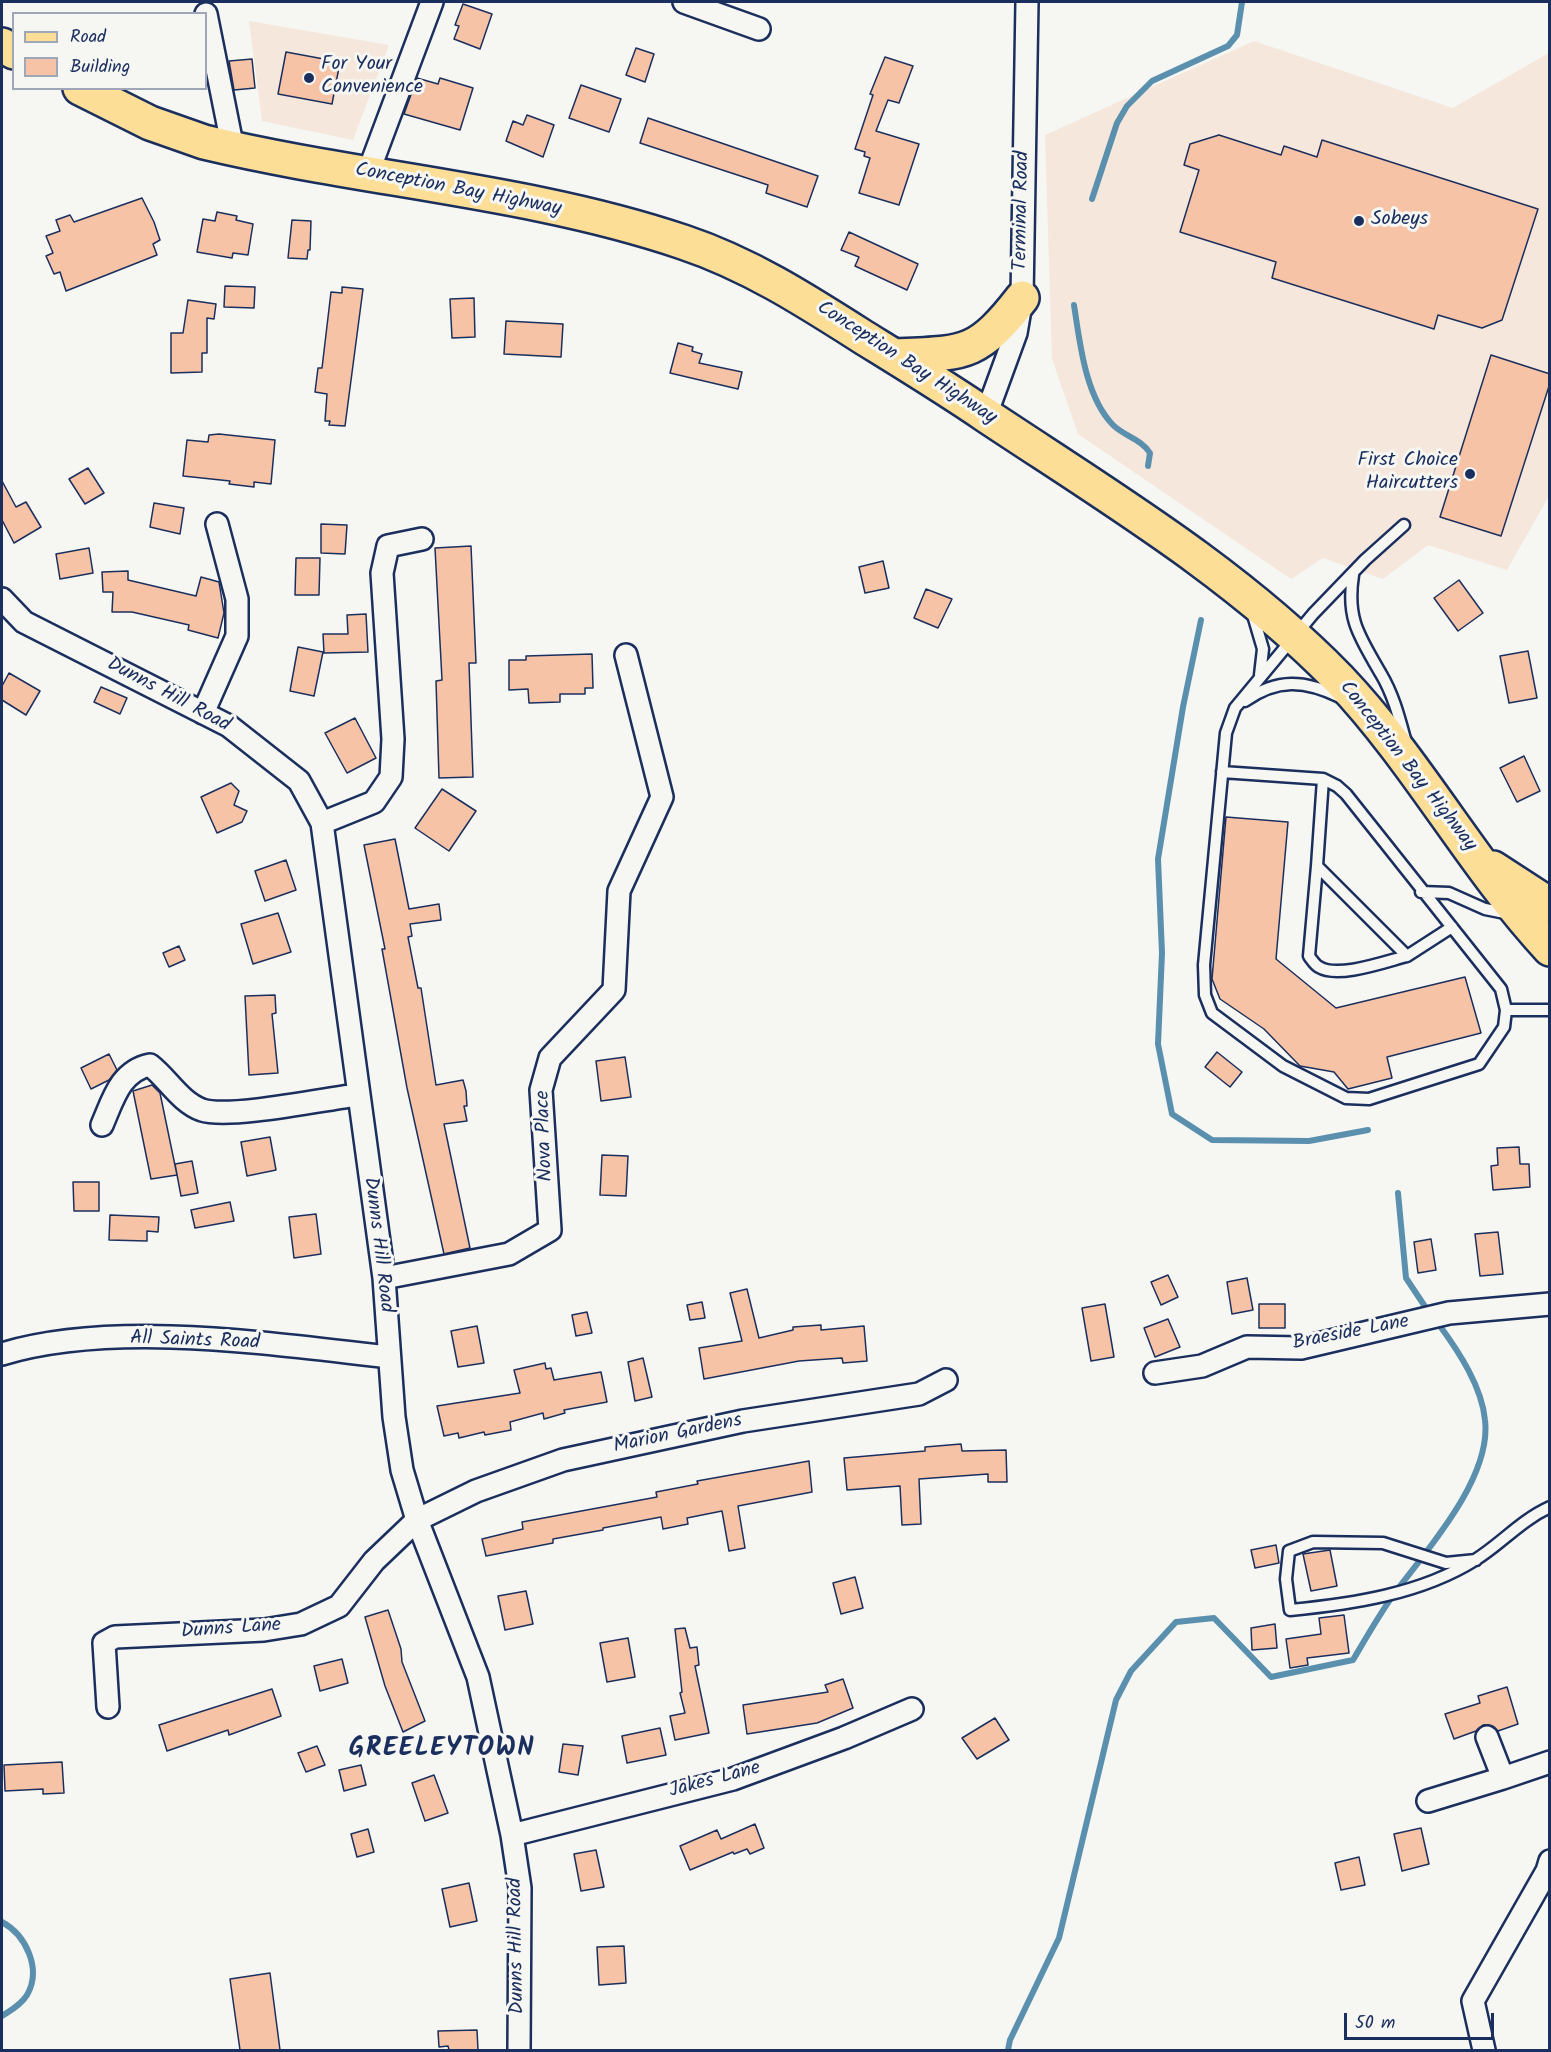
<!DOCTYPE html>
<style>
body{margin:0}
#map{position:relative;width:1551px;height:2052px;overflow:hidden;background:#f6f6f2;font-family:Kalam,sans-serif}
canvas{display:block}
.frame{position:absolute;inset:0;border:3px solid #1b2f5e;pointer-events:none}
.legend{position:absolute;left:12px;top:12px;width:195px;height:78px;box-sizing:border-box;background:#f6f6f2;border:2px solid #9ea6b7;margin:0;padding:8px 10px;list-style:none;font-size:18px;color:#1b2f5e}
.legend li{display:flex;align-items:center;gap:12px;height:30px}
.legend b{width:30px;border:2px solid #9ea6b7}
.scale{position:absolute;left:1344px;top:2013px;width:150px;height:27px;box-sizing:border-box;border:3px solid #1b2f5e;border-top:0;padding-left:8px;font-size:18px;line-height:21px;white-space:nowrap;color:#1b2f5e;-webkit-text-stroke:4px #f6f6f2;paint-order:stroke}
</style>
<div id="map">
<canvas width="1551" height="2052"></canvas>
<div class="frame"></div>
<ul class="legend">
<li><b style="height:8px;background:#fcde96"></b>Road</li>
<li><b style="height:16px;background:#f6c3a7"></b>Building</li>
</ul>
<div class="scale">50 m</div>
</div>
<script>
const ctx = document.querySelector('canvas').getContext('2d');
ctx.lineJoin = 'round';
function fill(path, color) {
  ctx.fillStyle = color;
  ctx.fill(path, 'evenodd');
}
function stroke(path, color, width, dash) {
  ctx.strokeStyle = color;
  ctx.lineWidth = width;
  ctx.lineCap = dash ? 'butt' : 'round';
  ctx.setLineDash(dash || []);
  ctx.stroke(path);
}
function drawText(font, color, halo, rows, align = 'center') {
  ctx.font = font + ' Kalam,sans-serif';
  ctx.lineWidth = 6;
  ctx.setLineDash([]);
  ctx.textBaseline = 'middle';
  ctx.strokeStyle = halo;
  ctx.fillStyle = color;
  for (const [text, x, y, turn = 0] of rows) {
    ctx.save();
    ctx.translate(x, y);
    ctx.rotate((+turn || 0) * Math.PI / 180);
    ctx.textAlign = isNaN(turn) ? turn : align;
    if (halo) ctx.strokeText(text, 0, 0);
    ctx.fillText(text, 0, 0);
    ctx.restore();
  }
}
const built = new Path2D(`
 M 249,21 L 389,45 L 353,140 L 262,121 Z
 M 1254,41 L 1453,108 L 1549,53 L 1549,496 L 1507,570 L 1428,545 L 1383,579 L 1323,558 L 1291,579 L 1078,434 L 1052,359 L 1045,135 Z`);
const stream = new Path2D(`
 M 1092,199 L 1117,123 L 1127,106 L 1152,81 L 1228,46 L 1237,35 L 1242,2
 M 1074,305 C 1080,343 1085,396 1113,425 C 1124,436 1141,439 1150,453 L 1148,466
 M 1201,620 L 1183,707 L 1158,859 L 1162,953 L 1158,1044 L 1172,1114 L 1212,1140 L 1309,1141 L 1368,1130
 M 1398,1193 L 1406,1278 L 1426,1308
 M 2,1922 C 26,1935 42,1969 27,1995 C 21,2005 11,2010 2,2016
 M 1008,2050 L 1010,2040 L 1059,1938 L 1116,1700 L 1131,1671 L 1176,1622 L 1214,1618 L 1271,1677 L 1353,1660 C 1366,1638 1379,1615 1394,1594 C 1427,1550 1492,1478 1485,1420 C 1482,1387 1459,1352 1440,1326`);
const building = new Path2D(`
 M 463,4 L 492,14 L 480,49 L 454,39 L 459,26 L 455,25 Z
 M 636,48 L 654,54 L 645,82 L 626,75 Z
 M 286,52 L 340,62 L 332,104 L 278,94 Z
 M 885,57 L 913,66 L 899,103 L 888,100 L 876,131 L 919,144 L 899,205 L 859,193 L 870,158 L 864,156 L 865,152 L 855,149 L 873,95 L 870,94 Z
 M 252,59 L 255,88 L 234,90 L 229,61 Z
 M 417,78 L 438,84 L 440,78 L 473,88 L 460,130 L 404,114 Z
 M 581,85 L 621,99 L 609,132 L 569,118 Z
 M 527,115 L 554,125 L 543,157 L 506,141 L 513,121 L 523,125 Z
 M 648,118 L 818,176 L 807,207 L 766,193 L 768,185 L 640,143 Z
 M 1219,135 L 1281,155 L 1284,146 L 1317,157 L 1322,140 L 1538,209 L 1502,320 L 1482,328 L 1438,315 L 1434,329 L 1272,278 L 1276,262 L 1180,232 L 1199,170 L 1184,165 L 1190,144 Z
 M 142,198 L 154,222 L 160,240 L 153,244 L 157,255 L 66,291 L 60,272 L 54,274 L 46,256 L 53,253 L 46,236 L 60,231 L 56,220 L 70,215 L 74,222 Z
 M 217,212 L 237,216 L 236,220 L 253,224 L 248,255 L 233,253 L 232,258 L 197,252 L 203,219 L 215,221 Z
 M 292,220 L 311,221 L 310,250 L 308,250 L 307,259 L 288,258 Z
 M 849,232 L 918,264 L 907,290 L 855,266 L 859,257 L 841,250 Z
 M 225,286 L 255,287 L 254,308 L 224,307 Z
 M 342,287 L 363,289 L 345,426 L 329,425 L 330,421 L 325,421 L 327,394 L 315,392 L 318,368 L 322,368 L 331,292 L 342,293 Z
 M 474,298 L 475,337 L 452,338 L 450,299 Z
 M 188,300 L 216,304 L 214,319 L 207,318 L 207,353 L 202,353 L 202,372 L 171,373 L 171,333 L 183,333 Z
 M 506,321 L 563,324 L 561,357 L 504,354 Z
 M 678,343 L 693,347 L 692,351 L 702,354 L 699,363 L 742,372 L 738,389 L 670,373 Z
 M 1491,355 L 1550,374 L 1550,383 L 1501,536 L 1440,517 Z
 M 219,434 L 275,440 L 271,484 L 254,482 L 254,487 L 229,484 L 230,481 L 183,476 L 187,440 L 208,442 L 209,435 Z
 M 88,468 L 104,493 L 85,504 L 69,479 Z
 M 2,481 L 16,507 L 26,502 L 41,527 L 14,543 L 2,520 Z
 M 154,503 L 184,508 L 180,534 L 150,527 Z
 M 321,524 L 347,525 L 345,554 L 321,553 Z
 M 471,546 L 476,663 L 469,663 L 473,777 L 439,778 L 436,681 L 442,680 L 435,548 Z
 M 89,548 L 93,573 L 60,579 L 56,554 Z
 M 296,558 L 320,558 L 319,595 L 295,595 Z
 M 883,561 L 889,588 L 865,593 L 859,567 Z
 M 128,571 L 128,580 L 196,596 L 201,577 L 219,582 L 224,613 L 218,638 L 188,630 L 189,625 L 132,612 L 112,612 L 113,592 L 103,592 L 102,572 Z
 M 1459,580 L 1483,613 L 1458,631 L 1434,598 Z
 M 926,589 L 952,599 L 938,628 L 914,618 Z
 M 366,614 L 368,652 L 324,653 L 323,634 L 348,634 L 347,615 Z
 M 298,647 L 323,652 L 314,696 L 290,691 Z
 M 1528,651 L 1537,698 L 1509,703 L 1500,656 Z
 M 592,654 L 593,688 L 585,688 L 585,694 L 560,694 L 560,702 L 529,703 L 528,689 L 509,690 L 509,660 L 526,660 L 526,656 Z
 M 9,673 L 40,691 L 26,715 L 2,700 L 2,686 Z
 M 101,687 L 127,698 L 120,714 L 94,702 Z
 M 355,718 L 376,758 L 347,773 L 325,733 Z
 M 1524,756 L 1540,791 L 1517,802 L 1500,768 Z
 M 231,783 L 239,791 L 234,805 L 247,811 L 242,822 L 217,833 L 201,797 Z
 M 442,789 L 476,811 L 449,851 L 415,828 Z
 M 1226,817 L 1288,822 L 1276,959 L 1336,1008 L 1465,977 L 1481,1033 L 1387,1057 L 1392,1078 L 1348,1089 L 1334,1072 L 1300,1066 L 1264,1029 L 1220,999 L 1212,979 Z
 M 395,839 L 409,909 L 439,904 L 441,920 L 410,924 L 412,936 L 408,937 L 418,988 L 421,988 L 436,1085 L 463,1080 L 466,1091 L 467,1106 L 464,1106 L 467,1121 L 444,1124 L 470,1248 L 444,1254 L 407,1088 L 382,949 L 385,949 L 364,845 Z
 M 286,860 L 296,890 L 265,901 L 255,871 Z
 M 278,913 L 291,952 L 253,964 L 241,924 Z
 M 179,946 L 185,960 L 169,967 L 163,953 Z
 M 275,995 L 276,1013 L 272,1014 L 278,1073 L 249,1075 L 245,996 Z
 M 1217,1052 L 1242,1072 L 1230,1087 L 1205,1067 Z
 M 109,1054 L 117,1070 L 109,1080 L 91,1089 L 81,1068 Z
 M 625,1057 L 631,1097 L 601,1101 L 596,1061 Z
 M 152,1085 L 160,1093 L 177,1175 L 151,1179 L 133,1091 Z
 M 270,1137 L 276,1170 L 247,1176 L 241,1142 Z
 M 1519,1147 L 1520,1164 L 1529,1164 L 1530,1187 L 1493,1190 L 1491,1166 L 1498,1165 L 1497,1148 Z
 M 602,1155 L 628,1156 L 626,1196 L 600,1195 Z
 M 192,1161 L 198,1193 L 181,1196 L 175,1164 Z
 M 73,1182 L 99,1182 L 99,1211 L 74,1211 Z
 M 230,1202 L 234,1221 L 195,1228 L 191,1210 Z
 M 316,1214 L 321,1254 L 294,1258 L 289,1217 Z
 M 110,1215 L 159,1217 L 158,1232 L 147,1231 L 147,1241 L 109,1240 Z
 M 1498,1232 L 1503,1274 L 1480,1276 L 1475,1234 Z
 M 1431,1239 L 1436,1270 L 1418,1273 L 1414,1242 Z
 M 1168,1275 L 1178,1297 L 1161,1305 L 1151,1282 Z
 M 1247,1278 L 1253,1310 L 1232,1314 L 1227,1282 Z
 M 747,1289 L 759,1338 L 793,1330 L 793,1327 L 821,1325 L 821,1330 L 864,1326 L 867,1361 L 843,1363 L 842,1358 L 799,1361 L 704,1379 L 699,1348 L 742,1341 L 730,1293 Z
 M 702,1302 L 705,1318 L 690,1320 L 687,1305 Z
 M 1105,1304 L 1114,1357 L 1091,1361 L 1082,1308 Z
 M 1259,1304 L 1285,1304 L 1285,1328 L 1259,1328 Z
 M 587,1312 L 592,1333 L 576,1336 L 572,1315 Z
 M 1168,1319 L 1180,1347 L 1155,1357 L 1144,1328 Z
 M 477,1326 L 484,1363 L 458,1367 L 451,1331 Z
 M 643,1358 L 652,1397 L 635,1401 L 628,1362 Z
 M 545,1363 L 546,1369 L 551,1368 L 554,1380 L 601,1372 L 607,1402 L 564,1410 L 565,1413 L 544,1419 L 543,1413 L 510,1422 L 511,1430 L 485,1435 L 484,1432 L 459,1438 L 458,1433 L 444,1436 L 437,1406 L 520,1393 L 514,1370 Z
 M 961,1444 L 962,1451 L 1006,1450 L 1007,1482 L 988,1482 L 988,1474 L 919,1479 L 921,1524 L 902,1525 L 900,1486 L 847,1490 L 844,1458 L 925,1451 L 925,1447 Z
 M 809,1461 L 812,1492 L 738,1506 L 745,1548 L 729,1551 L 722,1511 L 687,1518 L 688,1524 L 663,1529 L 661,1517 L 603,1528 L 603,1530 L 553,1539 L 553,1543 L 486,1556 L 482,1539 L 523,1529 L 522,1522 L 657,1497 L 656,1492 L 698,1484 L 697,1481 Z
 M 1276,1545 L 1279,1563 L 1255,1568 L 1251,1550 Z
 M 1330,1550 L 1337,1586 L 1311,1591 L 1303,1554 Z
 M 855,1577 L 863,1608 L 841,1614 L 833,1583 Z
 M 526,1591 L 533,1624 L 505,1630 L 498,1596 Z
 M 388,1610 L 401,1649 L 402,1662 L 425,1721 L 403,1732 L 385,1686 L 365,1617 Z
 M 1344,1615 L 1349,1653 L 1307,1658 L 1308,1665 L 1290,1668 L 1286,1639 L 1321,1634 L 1319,1618 Z
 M 1275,1624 L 1277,1648 L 1252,1650 L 1251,1628 Z
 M 685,1628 L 690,1648 L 697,1647 L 699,1665 L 695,1666 L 709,1733 L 675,1740 L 670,1716 L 685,1713 L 680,1693 L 682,1692 L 675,1629 Z
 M 628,1638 L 635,1677 L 607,1682 L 600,1643 Z
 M 342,1659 L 348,1683 L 320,1691 L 314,1666 Z
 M 843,1679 L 853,1708 L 817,1723 L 747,1734 L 743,1705 L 828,1692 L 825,1685 Z
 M 1507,1687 L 1518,1724 L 1498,1731 L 1489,1725 L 1483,1725 L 1476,1731 L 1454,1739 L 1445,1714 L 1480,1703 L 1478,1696 Z
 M 272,1689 L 281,1716 L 229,1735 L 228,1730 L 167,1751 L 159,1725 Z
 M 995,1718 L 1009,1740 L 977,1759 L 962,1738 Z
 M 660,1728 L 666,1755 L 627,1763 L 622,1736 Z
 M 563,1744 L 583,1746 L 578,1775 L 559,1772 Z
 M 317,1746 L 325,1765 L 306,1772 L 298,1753 Z
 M 62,1762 L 64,1793 L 43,1794 L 43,1789 L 5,1791 L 4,1765 Z
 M 361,1765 L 366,1785 L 344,1791 L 339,1770 Z
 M 434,1775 L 448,1813 L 425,1821 L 412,1783 Z
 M 755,1824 L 764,1848 L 750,1854 L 747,1849 L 734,1854 L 733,1852 L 690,1870 L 680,1846 L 717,1830 L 721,1839 Z
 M 1421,1828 L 1429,1864 L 1402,1871 L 1394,1834 Z
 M 368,1829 L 374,1852 L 357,1857 L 351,1834 Z
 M 596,1850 L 604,1887 L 581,1891 L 574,1854 Z
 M 1359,1857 L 1365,1885 L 1341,1890 L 1335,1863 Z
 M 469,1883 L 477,1921 L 450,1927 L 442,1889 Z
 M 624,1946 L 626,1983 L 599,1985 L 597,1947 Z
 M 270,1973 L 280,2050 L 240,2050 L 230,1979 Z
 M 477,2030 L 478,2050 L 449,2050 L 448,2046 L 439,2047 L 438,2031 Z`);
const lane = new Path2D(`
 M 1353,575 C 1346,620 1360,637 1381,674 C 1393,694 1399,717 1405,739
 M 1253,615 L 1263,649 L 1260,675
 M 1245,701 C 1277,678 1305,680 1340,697
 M 1222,772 L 1323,779 L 1337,786 L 1346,794 L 1501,989 L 1506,1010 L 1504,1027 L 1479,1064 L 1369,1099 L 1346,1098 L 1283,1066 L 1212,1013 L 1205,995 L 1204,965 L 1226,733 L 1235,708 L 1313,614 L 1365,560 L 1404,525
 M 1323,779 L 1317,866 L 1407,956 L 1452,927
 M 1317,866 L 1309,956 C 1312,960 1315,965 1319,967 C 1338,979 1387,961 1407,956
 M 1421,892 L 1449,893 L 1485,909 L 1510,914
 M 1506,1010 L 1550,1010
 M 1476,1560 L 1446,1563 L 1383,1543 L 1313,1542 L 1289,1551 L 1286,1579 L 1290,1610 C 1352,1604 1421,1594 1475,1560 C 1501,1544 1521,1520 1550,1507`);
const street = new Path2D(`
 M 684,2 L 759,29
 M 206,14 L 233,149
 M 368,173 L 432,2
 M 986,415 L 1016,333 L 1022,298 L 1027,2
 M 2,599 L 24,622 L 229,726 L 299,781 L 322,823 L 384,1278 L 394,1417 L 402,1470 L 417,1520 L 478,1677 L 512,1835 L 520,1888 L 519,2050
 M 203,713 L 237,636 L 237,599 L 217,524
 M 322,823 L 374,802 L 391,777 L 393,739 L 382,573 L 388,546 L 422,539
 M 102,1125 C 113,1100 120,1071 150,1065 C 168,1079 180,1102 202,1110 C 229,1119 325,1099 357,1095
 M 384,1278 L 509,1254 L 550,1230 L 541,1090 L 550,1058 L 614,990 L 619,891 L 662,797 L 626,655
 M 2,1354 C 115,1320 271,1344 389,1357
 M 1155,1373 L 1202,1366 L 1247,1347 L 1301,1348 L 1449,1313 L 1550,1304
 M 108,1707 L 104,1643 L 115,1637 L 264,1630 L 301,1624 L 339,1606 L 374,1561 L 417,1520 L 476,1491 L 563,1460 L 743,1421 L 919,1394 L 946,1380
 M 1487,1737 L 1503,1778 L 1550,1762
 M 1428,1801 L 1503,1778
 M 512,1835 L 733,1779 L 844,1738 L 912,1709
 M 1484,2050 L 1473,2001 L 1547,1871 L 1550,1861`);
const primary = new Path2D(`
 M 2,45 L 14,52
 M 80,88 L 150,123 L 204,142 C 363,180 529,190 683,242 C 749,264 805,300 863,337 C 905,363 946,388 987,416 C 1109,497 1236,573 1339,679 C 1418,762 1472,865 1550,949
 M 895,356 C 965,353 977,356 1022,298
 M 1493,868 L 1550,905`);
const markers = [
 [309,78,6,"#1b2f5e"],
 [1359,221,6,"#1b2f5e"],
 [1470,474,6,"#1b2f5e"]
];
const poiNames = [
 ["For Your",321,66],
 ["Convenience",321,89],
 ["Sobeys",1371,221],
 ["First Choice",1458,462,"right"],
 ["Haircutters",1458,485,"right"]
];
const streetNames = [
 ["Conception Bay Highway",458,191,11],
 ["Terminal Road",1023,211,-89],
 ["Conception Bay Highway",906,364,33],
 ["Dunns Hill Road",168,696,28],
 ["Conception Bay Highway",1407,767,52],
 ["Nova Place",546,1136,-92],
 ["Dunns Hill Road",377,1245,83],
 ["Braeside Lane",1351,1334,-11],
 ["All Saints Road",195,1342,2],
 ["Marion Gardens",678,1435,-12],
 ["Dunns Lane",231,1630,-4],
 ["Jakes Lane",715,1781,-15],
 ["Dunns Hill Road",518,1946,-91]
];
const districtNames = [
 ["GREELEYTOWN",442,1751]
];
fill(built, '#f6e7dc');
stroke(stream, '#5a90ae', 6);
fill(building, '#f6c3a7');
stroke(building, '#1b2f5e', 1.5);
stroke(lane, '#1b2f5e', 15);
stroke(street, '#1b2f5e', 26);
stroke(primary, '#1b2f5e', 38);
stroke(lane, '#f6f6f2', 10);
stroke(street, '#f6f6f2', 21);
stroke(primary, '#fcde96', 33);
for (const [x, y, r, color] of markers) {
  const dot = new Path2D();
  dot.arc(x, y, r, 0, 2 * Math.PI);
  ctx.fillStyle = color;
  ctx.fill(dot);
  stroke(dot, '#f6f6f2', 2);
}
drawText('20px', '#1b2f5e', '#f6f6f2', poiNames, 'left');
drawText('20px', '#1b2f5e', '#f6f6f2', streetNames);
ctx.letterSpacing = '1.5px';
drawText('bold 26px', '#1b2f5e', '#f6f6f2', districtNames);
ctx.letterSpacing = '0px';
</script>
